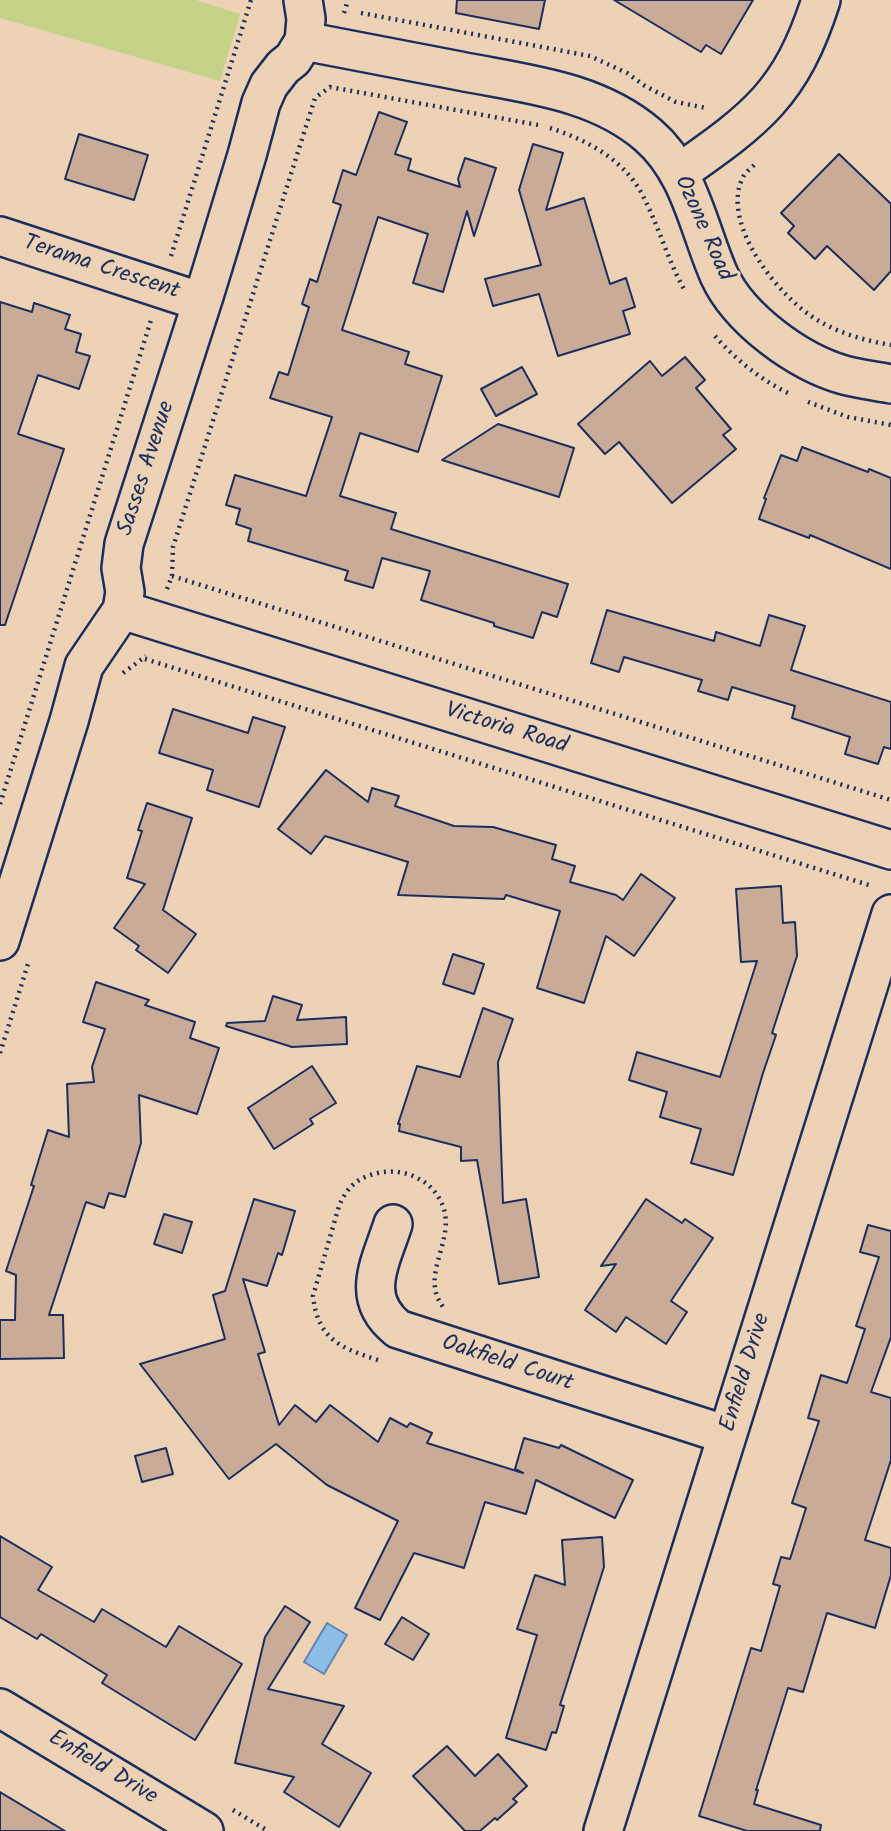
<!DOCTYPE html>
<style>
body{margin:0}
canvas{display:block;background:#eed2b5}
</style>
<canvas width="891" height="1831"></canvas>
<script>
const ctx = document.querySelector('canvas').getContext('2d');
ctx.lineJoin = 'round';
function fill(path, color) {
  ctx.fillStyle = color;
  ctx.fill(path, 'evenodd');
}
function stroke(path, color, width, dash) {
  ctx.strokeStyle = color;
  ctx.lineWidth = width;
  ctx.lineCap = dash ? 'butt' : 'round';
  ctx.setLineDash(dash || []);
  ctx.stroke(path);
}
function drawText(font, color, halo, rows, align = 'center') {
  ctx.font = font + ' Kalam,sans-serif';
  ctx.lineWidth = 6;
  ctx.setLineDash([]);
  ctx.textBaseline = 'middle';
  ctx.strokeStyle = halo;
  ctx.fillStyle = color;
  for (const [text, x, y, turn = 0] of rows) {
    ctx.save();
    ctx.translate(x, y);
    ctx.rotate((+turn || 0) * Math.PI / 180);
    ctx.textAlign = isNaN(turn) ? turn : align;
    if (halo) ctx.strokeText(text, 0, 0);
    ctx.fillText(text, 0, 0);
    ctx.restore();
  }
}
const green = new Path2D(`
 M 0,0 L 196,0 L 240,14 L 220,81 L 0,18 Z`);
const water = new Path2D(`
 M 327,1623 L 347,1635 L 324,1674 L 304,1662 Z`);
const building = new Path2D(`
 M 457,0 L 545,0 L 539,29 L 456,13 Z
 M 614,0 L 753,0 L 721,54 L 706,45 L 701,52 Z
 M 379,112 L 407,122 L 395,154 L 411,159 L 408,170 L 460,187 L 458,179 L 465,158 L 496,168 L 474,236 L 467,211 L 443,292 L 413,283 L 428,234 L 378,217 L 342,330 L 409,352 L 405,364 L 442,376 L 418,452 L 360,433 L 340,496 L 396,513 L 391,529 L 568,584 L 557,617 L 542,612 L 533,638 L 494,626 L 494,623 L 421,600 L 430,571 L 382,558 L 373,588 L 345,580 L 348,571 L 248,541 L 251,529 L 236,524 L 240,509 L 226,505 L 235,475 L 306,496 L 332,417 L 270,398 L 279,372 L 288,375 L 309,307 L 302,304 L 310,279 L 317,282 L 341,205 L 333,202 L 343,170 L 356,175 Z
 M 79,134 L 148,155 L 134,200 L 65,179 Z
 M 533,144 L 563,153 L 546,210 L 584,198 L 610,284 L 626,278 L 635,307 L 623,311 L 630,334 L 558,356 L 539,294 L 493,306 L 485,279 L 541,265 L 519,190 Z
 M 839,154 L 891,204 L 891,271 L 874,290 L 827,246 L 815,259 L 788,233 L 794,226 L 781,213 Z
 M 0,302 L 32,312 L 34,303 L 70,315 L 65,329 L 81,334 L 76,352 L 90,356 L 79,389 L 38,375 L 18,434 L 64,449 L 5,625 L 0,625 Z
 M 685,357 L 705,380 L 696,388 L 731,429 L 723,435 L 736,449 L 672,503 L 619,442 L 605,454 L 578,424 L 650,361 L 662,376 Z
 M 522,367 L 537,394 L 496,416 L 481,389 Z
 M 498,424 L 574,448 L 559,497 L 442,460 Z
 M 802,447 L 868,472 L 869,469 L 891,478 L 891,569 L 810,535 L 809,538 L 759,519 L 766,499 L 764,498 L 781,455 L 797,461 Z
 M 607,610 L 714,641 L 716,632 L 760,646 L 769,615 L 805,626 L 791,670 L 891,702 L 891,749 L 884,747 L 878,764 L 845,754 L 850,737 L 792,718 L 795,706 L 732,687 L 728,700 L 698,691 L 702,680 L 624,657 L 619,672 L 591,663 Z
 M 173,709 L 248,733 L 253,717 L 285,727 L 259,807 L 207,790 L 213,770 L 159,753 Z
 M 326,770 L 368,802 L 372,788 L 399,796 L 395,806 L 454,826 L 493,827 L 556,845 L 552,859 L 575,866 L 570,882 L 616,895 L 623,900 L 641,874 L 675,898 L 634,956 L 606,936 L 584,1003 L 537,988 L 560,911 L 506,895 L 504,899 L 398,895 L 408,862 L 325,836 L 311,854 L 278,829 Z
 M 147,803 L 192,818 L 163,910 L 196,934 L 168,973 L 136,950 L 139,946 L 114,928 L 145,884 L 127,878 L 142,831 L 138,830 Z
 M 781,886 L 783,923 L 795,922 L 797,956 L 772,1033 L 776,1035 L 763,1073 L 733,1175 L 691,1163 L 701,1129 L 660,1117 L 667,1092 L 629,1080 L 637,1052 L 720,1077 L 757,961 L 741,962 L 736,889 Z
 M 453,954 L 484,964 L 474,994 L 443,984 Z
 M 96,982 L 149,1000 L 145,1005 L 195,1022 L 190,1038 L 219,1048 L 197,1114 L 139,1095 L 141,1143 L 125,1197 L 109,1193 L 104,1208 L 86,1202 L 49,1315 L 63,1315 L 64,1358 L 0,1359 L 0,1320 L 15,1320 L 16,1275 L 6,1271 L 34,1186 L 31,1185 L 48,1130 L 69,1137 L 67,1084 L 94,1082 L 92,1067 L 105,1029 L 83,1022 Z
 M 273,996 L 302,1005 L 297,1020 L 346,1017 L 347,1044 L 292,1047 L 226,1026 L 227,1023 L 265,1021 Z
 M 483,1008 L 513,1019 L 498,1062 L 503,1203 L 526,1199 L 539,1277 L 499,1284 L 477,1160 L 461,1161 L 461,1147 L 399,1131 L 400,1124 L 398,1124 L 417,1066 L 460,1077 Z
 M 312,1066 L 336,1103 L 310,1119 L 313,1124 L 274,1149 L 248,1108 Z
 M 254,1199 L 295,1211 L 282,1255 L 278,1253 L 267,1286 L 243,1279 L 265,1352 L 258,1354 L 279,1425 L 295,1405 L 316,1422 L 330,1405 L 378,1442 L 390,1418 L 407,1427 L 410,1423 L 432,1433 L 427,1443 L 523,1473 L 515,1469 L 524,1438 L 559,1448 L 561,1445 L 633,1480 L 615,1518 L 536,1480 L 526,1514 L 485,1502 L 464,1568 L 414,1553 L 380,1620 L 355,1608 L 398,1521 L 327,1485 L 276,1444 L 229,1479 L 140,1364 L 225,1339 L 213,1295 L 225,1291 Z
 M 646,1199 L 682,1223 L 685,1219 L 713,1238 L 671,1301 L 687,1312 L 666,1344 L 626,1317 L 616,1332 L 585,1310 L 616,1264 L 601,1266 Z
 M 164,1214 L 192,1222 L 182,1253 L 154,1244 Z
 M 868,1225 L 891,1231 L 891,1337 L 871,1392 L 891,1398 L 891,1460 L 865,1540 L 891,1548 L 891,1575 L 875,1628 L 827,1613 L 803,1692 L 788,1688 L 756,1790 L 758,1790 L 754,1804 L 821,1825 L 820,1831 L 747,1831 L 699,1816 L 751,1648 L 761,1651 L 780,1586 L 773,1584 L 781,1557 L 790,1559 L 806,1508 L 792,1503 L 819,1421 L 808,1418 L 821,1375 L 847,1383 L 865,1329 L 856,1326 L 879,1257 L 860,1252 Z
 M 166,1448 L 173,1474 L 142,1482 L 135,1456 Z
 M 0,1536 L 52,1567 L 38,1590 L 94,1622 L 102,1609 L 166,1647 L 179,1626 L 242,1664 L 195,1740 L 102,1683 L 107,1675 L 41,1634 L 37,1639 L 0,1617 Z
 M 602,1537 L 604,1567 L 560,1705 L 564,1706 L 556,1733 L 552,1732 L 546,1750 L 506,1738 L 537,1635 L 517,1629 L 535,1575 L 565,1585 L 562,1540 Z
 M 285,1606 L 310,1622 L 268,1689 L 344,1706 L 322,1744 L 371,1773 L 339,1827 L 284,1792 L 294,1777 L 235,1763 L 265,1637 Z
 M 402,1617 L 429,1634 L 413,1660 L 385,1644 Z
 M 447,1746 L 475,1776 L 498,1754 L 527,1786 L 513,1799 L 517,1802 L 497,1820 L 495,1818 L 480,1831 L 465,1831 L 413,1776 Z
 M 0,1792 L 65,1831 L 0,1831 Z`);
const path = new Path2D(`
 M 344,13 L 348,0
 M 361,13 L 590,56 L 627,73 L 645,86 L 676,102 L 706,108
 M 550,128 C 587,140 625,160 643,196 C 659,227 668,261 685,291
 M 754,165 C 750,169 745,173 743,177 C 719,224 781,300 819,321 C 841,334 867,341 891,345
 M 171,256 L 251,0
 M 715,336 C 736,360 761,380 790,394
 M 808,402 L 848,417 L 891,425
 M 172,576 L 891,800
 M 167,589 L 172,576 L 173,547 L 315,98 L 330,87 L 538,125
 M 145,659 L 872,886
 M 123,673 L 146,656
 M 0,804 L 151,320
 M 0,1053 L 28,964
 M 378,1360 C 341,1348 318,1340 313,1296 L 339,1206 C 345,1192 353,1181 368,1176 C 383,1170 401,1170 415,1177 C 426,1182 433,1188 439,1198 C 462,1236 417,1272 443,1307
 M 233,1810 L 268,1831`);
const street = new Path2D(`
 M 304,41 C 356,51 408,61 460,71 C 525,84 596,90 648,135 C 690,171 698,227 719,275 C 739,319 798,362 844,375 C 859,379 876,381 891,384
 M 679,173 C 757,118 791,94 821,0
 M 0,236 L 202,302
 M 122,610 L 891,850
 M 0,941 L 69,721 L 84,666 L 122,610 L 125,592 L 121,568 L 124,544 L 205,293 L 247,155 L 261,103 L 269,85 L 283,67 L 293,59 L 304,41 L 306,19 L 303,0
 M 393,1224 C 380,1264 359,1298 398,1329 L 727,1435
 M 0,1708 L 204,1831
 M 603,1831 L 891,914`);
const streetNames = [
 ["Ozone Road",702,229,66],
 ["Terama Crescent",101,269,18],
 ["Sasses Avenue",148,469,-72],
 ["Victoria Road",506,730,17],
 ["Oakfield Court",507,1365,18],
 ["Enfield Drive",747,1373,-73],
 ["Enfield Drive",102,1769,31]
];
fill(green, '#c4d387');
fill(water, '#8dbee8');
stroke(water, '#5f85b1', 2);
fill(building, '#caab97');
stroke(building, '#1b2f5e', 2);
stroke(street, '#1b2f5e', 42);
stroke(path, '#1b2f5e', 4.5, [2, 5]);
stroke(street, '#eed2b5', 37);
drawText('23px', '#1b2f5e', '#eed2b5', streetNames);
</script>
